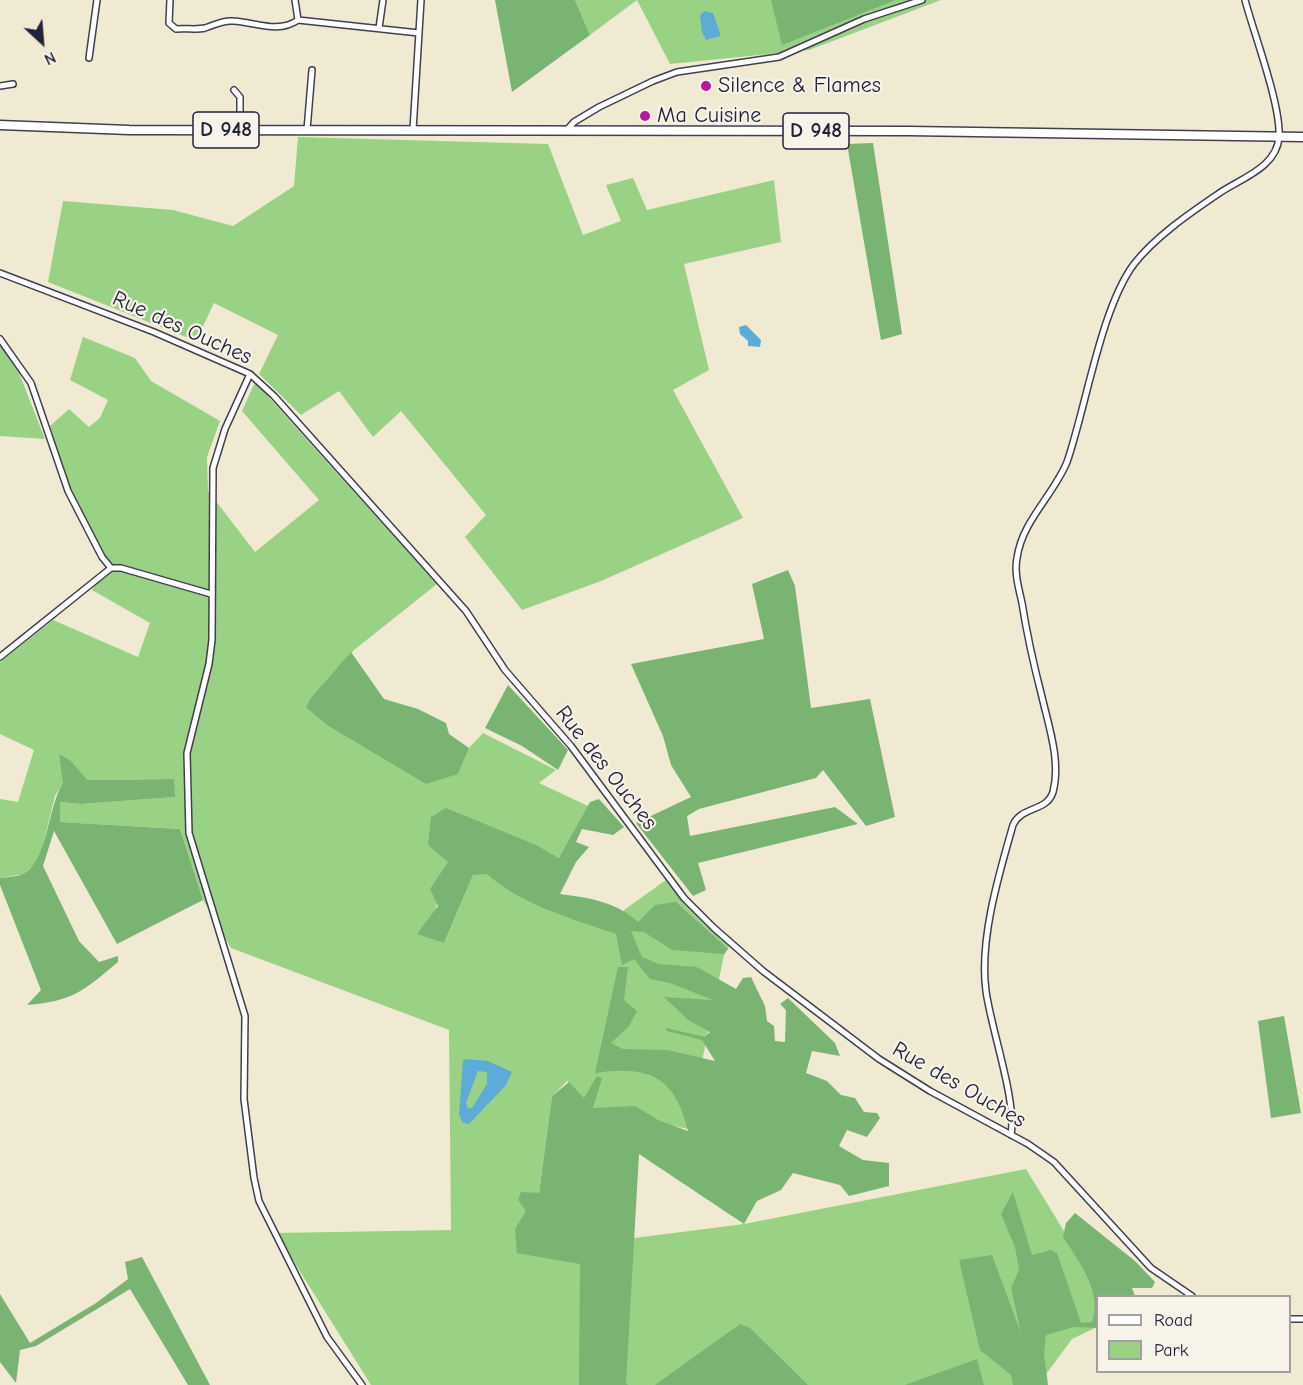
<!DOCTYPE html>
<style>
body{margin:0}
#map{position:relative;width:1303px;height:1385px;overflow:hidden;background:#f0ead3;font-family:"Comic Neue",sans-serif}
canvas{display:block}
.legend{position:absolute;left:1096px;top:1295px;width:195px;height:78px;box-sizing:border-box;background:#f7f3e8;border:2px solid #a29fa3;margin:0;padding:8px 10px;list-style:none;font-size:18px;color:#22223b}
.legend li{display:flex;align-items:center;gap:12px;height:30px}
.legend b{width:30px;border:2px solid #a29fa3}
.north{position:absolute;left:12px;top:12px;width:60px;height:60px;-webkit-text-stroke:4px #f7f3e8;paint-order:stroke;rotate:154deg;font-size:16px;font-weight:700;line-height:24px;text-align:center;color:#22223b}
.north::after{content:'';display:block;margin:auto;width:21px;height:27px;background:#22223b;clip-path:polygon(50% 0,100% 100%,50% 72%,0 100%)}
</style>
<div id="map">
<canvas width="1303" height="1385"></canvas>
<ul class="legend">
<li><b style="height:8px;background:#fff"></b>Road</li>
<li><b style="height:16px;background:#99d285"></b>Park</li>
</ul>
<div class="north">N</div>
</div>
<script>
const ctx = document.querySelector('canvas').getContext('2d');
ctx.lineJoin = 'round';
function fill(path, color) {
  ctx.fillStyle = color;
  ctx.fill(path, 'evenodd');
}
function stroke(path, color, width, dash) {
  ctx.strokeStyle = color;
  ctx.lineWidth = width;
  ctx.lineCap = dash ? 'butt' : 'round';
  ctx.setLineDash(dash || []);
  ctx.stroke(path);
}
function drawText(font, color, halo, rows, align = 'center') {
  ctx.font = font + ' "Comic Neue",sans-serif';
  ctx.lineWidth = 4.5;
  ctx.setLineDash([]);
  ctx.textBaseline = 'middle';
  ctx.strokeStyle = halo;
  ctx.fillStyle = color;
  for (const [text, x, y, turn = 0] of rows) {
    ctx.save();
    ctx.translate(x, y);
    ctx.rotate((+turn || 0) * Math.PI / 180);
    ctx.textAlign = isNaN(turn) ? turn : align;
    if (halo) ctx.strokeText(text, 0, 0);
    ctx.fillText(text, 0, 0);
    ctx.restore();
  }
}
const green = new Path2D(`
 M 575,0 L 637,0 L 590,35 Z
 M 637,0 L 941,0 L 809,50 L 670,64 Z
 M 298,137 L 548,144 L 583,235 L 621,221 L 606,185 L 633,178 L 647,210 L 774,180 L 781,242 L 684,264 L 709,370 L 673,390 L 743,518 L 601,581 L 522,610 L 465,537 L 486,515 L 401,411 L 373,437 L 339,391 L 301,415 L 259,374 L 278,335 L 214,303 L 196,341 L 48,282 L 63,201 L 173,210 L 233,226 L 294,186 Z
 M 83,337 L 135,358 L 151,381 L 220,421 L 207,457 L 208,491 L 255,552 L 319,500 L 242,411 L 255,382 L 437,584 L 354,650 L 307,707 L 455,772 L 469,748 L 483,733 L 556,770 L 539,783 L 588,806 L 562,859 L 444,809 L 448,862 L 429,934 L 445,941 L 473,875 L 485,872 L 614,933 L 624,910 L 666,880 L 729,947 L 724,955 L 688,1129 L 593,1108 L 567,1081 L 552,1096 L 539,1193 L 517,1253 L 744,1224 L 1026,1169 L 1100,1290 L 1098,1296 L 1097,1327 L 1072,1339 L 1041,1381 L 1041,1385 L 371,1385 L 276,1233 L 451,1230 L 449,1030 L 231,948 L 203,900 L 180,829 L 59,822 L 60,802 L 81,804 L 174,797 L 174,779 L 86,780 L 71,761 L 63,783 L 55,796 L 39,861 L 24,874 L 0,878 L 0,799 L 18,802 L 34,750 L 0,734 L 0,662 L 53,620 L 138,657 L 150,623 L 92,590 L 108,564 L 71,495 L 50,426 L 69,409 L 89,427 L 100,418 L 108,400 L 70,380 Z
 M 0,345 L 19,373 L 45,439 L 0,436 Z`);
const forest = new Path2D(`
 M 495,0 L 575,0 L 590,35 L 512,92 Z
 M 771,0 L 896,0 L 782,45 Z
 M 873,143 L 902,334 L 881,340 L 847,144 Z
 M 788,570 L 795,586 L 811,708 L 870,699 L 895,817 L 866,826 L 823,770 L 816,778 L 699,809 L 687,816 L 690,836 L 835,807 L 858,824 L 698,863 L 706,890 L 693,896 L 636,823 L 691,797 L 671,765 L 663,736 L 631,664 L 764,639 L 752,584 Z
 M 351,652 L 384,699 L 418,709 L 446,723 L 449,734 L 469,748 L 458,774 L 426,784 L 327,725 L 306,707 L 311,698 Z
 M 508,685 L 568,750 L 558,770 L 522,746 L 485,728 Z
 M 59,754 L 71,761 L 87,780 L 174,779 L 175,797 L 81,804 L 60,802 L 60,822 L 180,829 L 203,900 L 117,944 L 54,831 L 43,866 L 79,941 L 99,962 L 118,956 L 118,962 C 83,991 74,1001 27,1005 L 41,990 L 0,885 L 0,878 C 7,877 16,877 23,874 C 47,864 48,806 63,783 Z
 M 599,799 L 624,827 L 613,835 L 582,829 L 576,842 L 589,847 L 576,862 L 560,894 C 589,898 615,901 638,922 L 655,905 L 676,902 L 728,949 L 724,954 L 672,950 L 644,932 L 631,931 L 642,957 L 659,964 L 697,967 L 736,989 L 743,978 L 751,977 L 765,1006 L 767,1021 L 774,1026 L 775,1041 L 785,1042 L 786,1010 L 780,1004 L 788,998 L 835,1043 L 840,1056 L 812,1051 L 806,1073 L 827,1081 L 841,1095 L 855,1098 L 864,1112 L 877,1113 L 880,1118 L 867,1137 L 847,1130 L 839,1146 L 863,1160 L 889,1163 L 889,1186 L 849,1196 L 840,1185 L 793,1173 L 781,1190 L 757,1201 L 744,1224 L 639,1154 L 626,1383 L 628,1385 L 579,1385 L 580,1264 L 517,1253 L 515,1229 L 526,1211 L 518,1200 L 521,1192 L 539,1193 L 552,1096 L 569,1082 L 584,1098 L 597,1076 L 602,1078 L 593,1108 L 635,1106 L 658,1120 L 688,1131 C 675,1077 650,1065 595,1073 L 618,967 L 628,967 L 624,1000 L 637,1011 L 629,1026 L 611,1043 L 623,1049 L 668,1050 L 715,1061 L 702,1040 L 667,1031 L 666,1028 L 705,1037 L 710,1032 L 688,1020 L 664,997 L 713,1000 L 670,983 L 650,979 L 634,959 L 622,965 L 616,934 C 571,918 523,906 487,874 L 473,875 L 444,943 L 417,934 L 438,906 L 430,889 L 448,862 L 428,845 L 431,817 L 446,808 L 536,845 L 559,858 L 590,802 Z
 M 1284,1016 L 1301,1113 L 1271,1118 L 1258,1021 Z
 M 1013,1192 L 1032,1255 L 1051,1250 L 1057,1253 L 1081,1323 L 1092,1322 C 1103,1291 1078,1261 1063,1237 L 1066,1223 L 1075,1213 L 1135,1261 L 1155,1282 L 1152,1288 L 1132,1288 L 1135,1296 L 1098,1296 L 1097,1328 L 1074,1327 L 1046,1335 L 1044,1354 L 1048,1385 L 1013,1385 L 1011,1375 L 980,1350 L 959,1260 L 992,1255 L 1021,1333 L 1011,1288 L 1019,1270 L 1015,1247 L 1001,1214 Z
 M 142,1257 L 210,1385 L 188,1385 L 130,1289 L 36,1346 L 20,1350 L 16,1383 L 0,1362 L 0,1294 L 30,1343 L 96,1303 L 128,1279 L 125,1262 Z
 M 740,1324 L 750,1328 L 808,1385 L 655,1385 Z
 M 977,1359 L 984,1385 L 905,1385 Z`);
const water = new Path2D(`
 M 705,11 L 713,13 L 720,33 L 720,36 L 706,40 L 702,32 L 700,15 Z
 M 746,325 L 761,340 L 760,347 L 748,346 L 748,341 L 740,334 L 739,327 Z
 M 467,1059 L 488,1061 L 512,1072 L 506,1085 L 469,1124 L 463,1123 L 459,1115 L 463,1060 ZM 478,1071 L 487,1072 L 487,1084 L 472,1108 L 468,1108 L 466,1103 Z`);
const street = new Path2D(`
 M 170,0 L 169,23 L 176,29 C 185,28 196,30 205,28 C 215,25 222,20 233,21 C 255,22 278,34 298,20 L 419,33
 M 295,0 L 298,20
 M 379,28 L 383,0
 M 89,58 L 97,0
 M 0,86 L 13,84
 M 234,90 L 240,97 L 240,130
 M 307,130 L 312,70
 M 413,130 L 421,0
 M 566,131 L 574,122 L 599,107 L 653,81 L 677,72 L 779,57 L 864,19 L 922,0
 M 0,273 L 154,332 L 250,374 L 274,396 L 466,611 L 505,670 L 571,746 L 684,898 L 714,928 L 763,971 L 879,1059 L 930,1091 L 1028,1144 L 1054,1162 L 1151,1268 L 1192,1296
 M 0,339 L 31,383 L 68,491 L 102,557 L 111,568
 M 250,374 L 225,429 L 213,468 L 212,640 L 209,664 L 187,753 L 189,833 L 245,1016 L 244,1099 L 254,1178 L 259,1201 L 327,1337 L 362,1385
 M 0,657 L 111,568 L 121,568 L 211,594
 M 1011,1135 C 1017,1101 991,1029 986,991 C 979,940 999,874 1013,825 C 1021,806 1047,812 1053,792 C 1061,762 1049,727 1042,697 C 1034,666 1027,635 1022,603 C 1019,589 1014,573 1017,558 C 1022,521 1053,496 1067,462 C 1086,407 1101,308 1134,264 C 1155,237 1190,213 1218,194 C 1239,179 1277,168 1279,137 C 1281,105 1254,34 1245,0
 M 1290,1319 L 1303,1319`);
const primary = new Path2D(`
 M 0,125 L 129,130 L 909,131 L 1303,137`);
const markers = [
 [706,86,6,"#b5179e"],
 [645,116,6,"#b5179e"]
];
const shields = [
 [226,130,66],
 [816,131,66]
];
const shieldNames = [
 ["D 948",226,130],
 ["D 948",816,131]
];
const poiNames = [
 ["Silence & Flames",718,86],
 ["Ma Cuisine",657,116]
];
const streetNames = [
 ["Rue des Ouches",182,328,24],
 ["Rue des Ouches",606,768,52],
 ["Rue des Ouches",959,1085,30]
];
fill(green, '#99d285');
fill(forest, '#7ab472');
fill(water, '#5dabd7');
stroke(street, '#414052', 8);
stroke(primary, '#414052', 11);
stroke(street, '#fff', 5);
stroke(primary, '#fff', 8);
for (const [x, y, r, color] of markers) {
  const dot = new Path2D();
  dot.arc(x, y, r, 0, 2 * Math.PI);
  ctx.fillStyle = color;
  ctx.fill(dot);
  stroke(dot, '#f7f3e8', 2);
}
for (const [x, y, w] of shields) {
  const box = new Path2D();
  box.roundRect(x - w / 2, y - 18, w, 36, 4.5);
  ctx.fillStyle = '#f7f3e8';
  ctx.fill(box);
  stroke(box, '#22223b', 1.5);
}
drawText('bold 21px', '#22223b', null, shieldNames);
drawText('22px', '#22223b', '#f7f3e8', poiNames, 'left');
drawText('22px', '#22223b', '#f7f3e8', streetNames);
</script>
